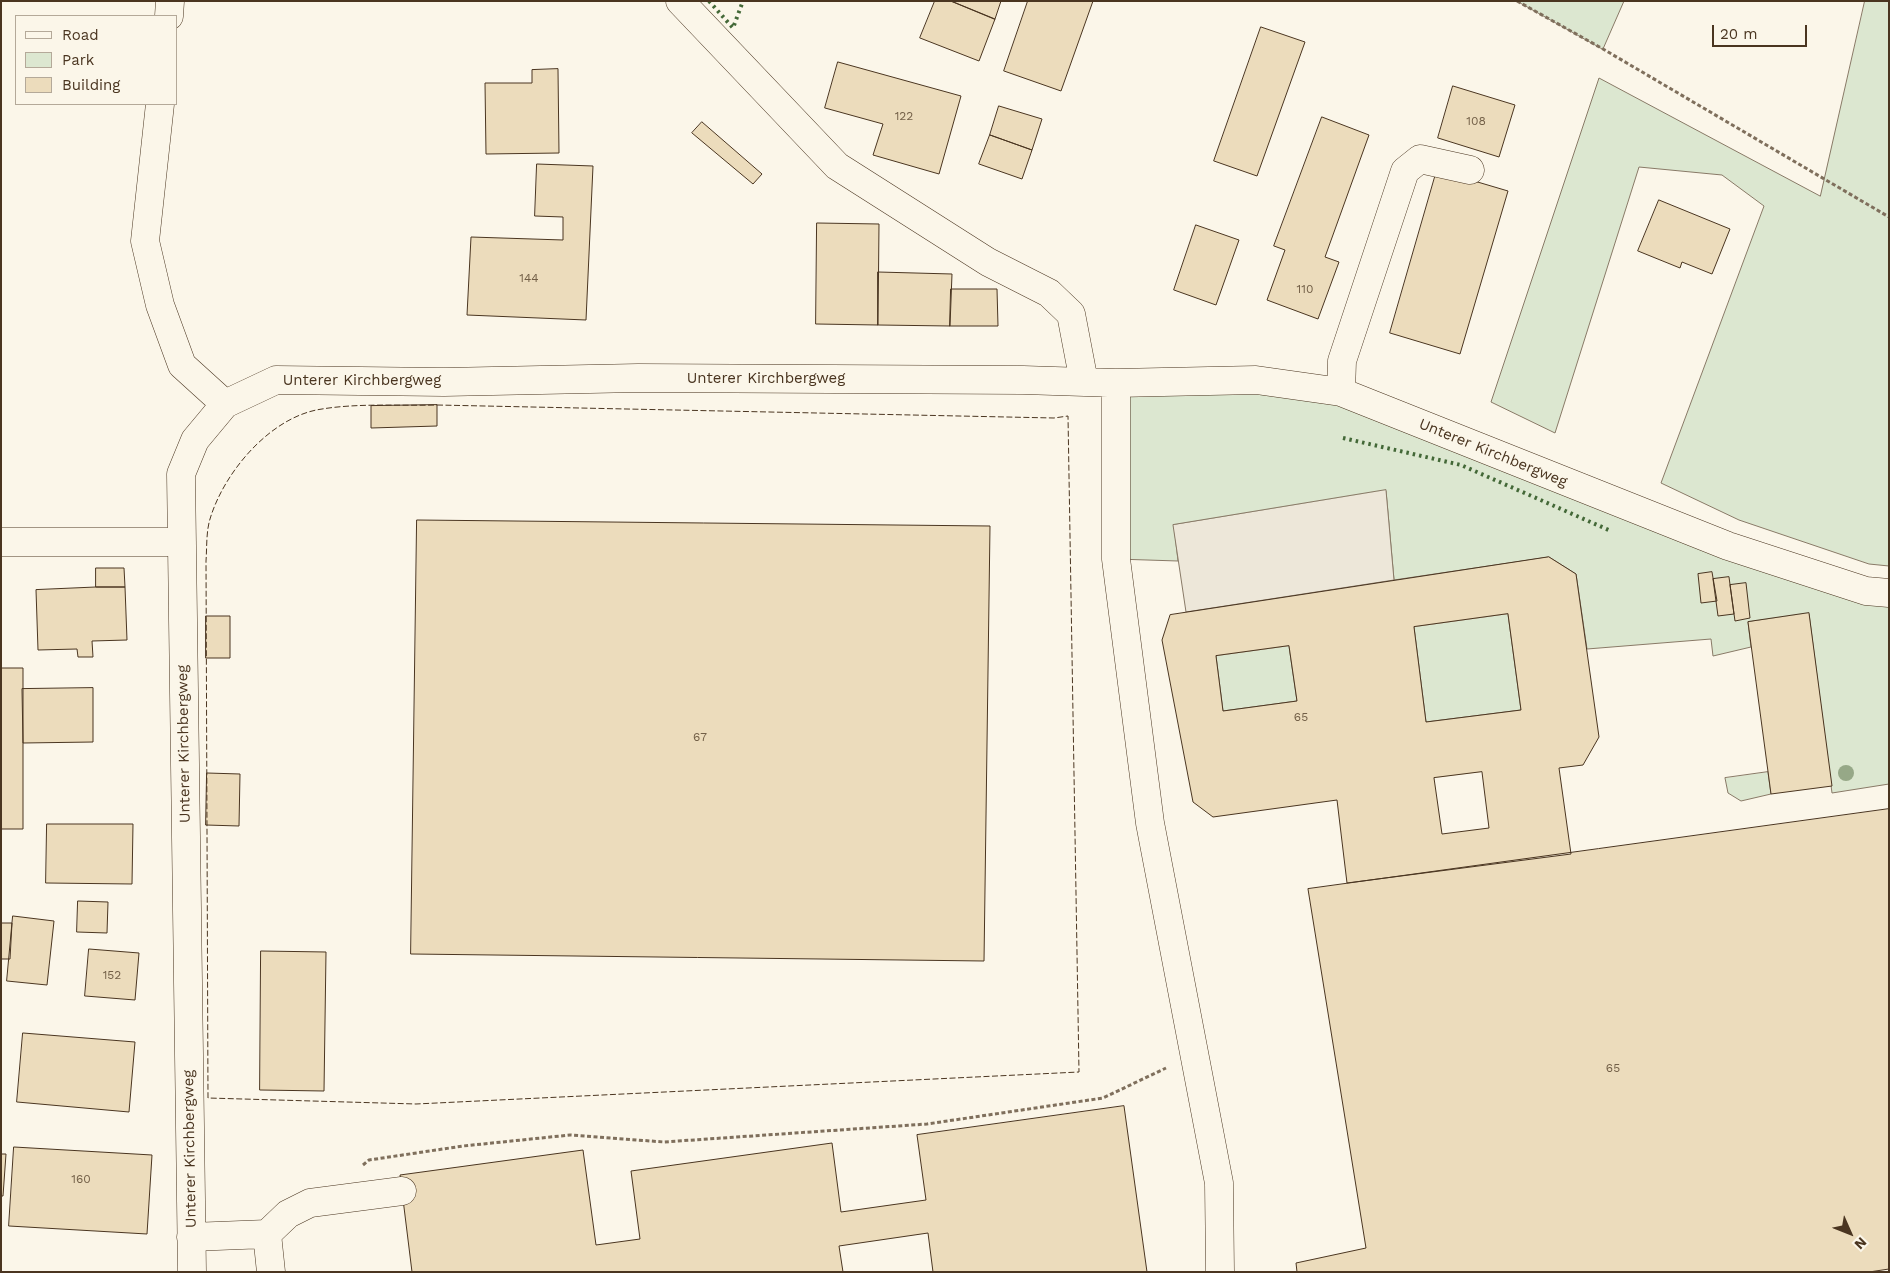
<!DOCTYPE html>
<style>
body{margin:0}
#map{position:relative;width:1890px;height:1273px;overflow:hidden;background:#fbf6e9;font-family:"Work Sans",sans-serif}
canvas{display:block}
.frame{position:absolute;inset:0;border:2px solid #4a3520;pointer-events:none}
.legend{position:absolute;left:15px;top:15px;width:162px;height:90px;box-sizing:border-box;background:#fbf6e9;border:1px solid #b4a999;margin:0;padding:6px 9px;list-style:none;font-size:15px;color:#4a3520}
.legend li{display:flex;align-items:center;gap:10px;height:25px}
.legend b{width:25px;border:1px solid #b4a999}
.north{position:absolute;left:1825px;top:1208px;width:50px;height:50px;-webkit-text-stroke:4px #fbf6e9;paint-order:stroke;rotate:134deg;font-size:14px;font-weight:700;line-height:20px;text-align:center;color:#4a3520}
.north::after{content:'';display:block;margin:auto;width:18px;height:22px;background:#4a3520;clip-path:polygon(50% 0,100% 100%,50% 72%,0 100%)}
.scale{position:absolute;left:1712px;top:25px;width:95px;height:22px;box-sizing:border-box;border:2px solid #4a3520;border-top:0;padding-left:6px;font-size:15px;line-height:18px;white-space:nowrap;color:#4a3520;-webkit-text-stroke:4px #fbf6e9;paint-order:stroke}
</style>
<div id="map">
<canvas width="1890" height="1273"></canvas>
<div class="frame"></div>
<ul class="legend">
<li><b style="height:6px;background:#fbf6e9"></b>Road</li>
<li><b style="height:14px;background:#dce7d0"></b>Park</li>
<li><b style="height:14px;background:#ecdcbc"></b>Building</li>
</ul>
<div class="north">N</div>
<div class="scale">20 m</div>
</div>
<script>
const ctx = document.querySelector('canvas').getContext('2d');
ctx.lineJoin = 'round';
function fill(path, color) {
  ctx.fillStyle = color;
  ctx.fill(path, 'evenodd');
}
function stroke(path, color, width, dash) {
  ctx.strokeStyle = color;
  ctx.lineWidth = width;
  ctx.lineCap = dash ? 'butt' : 'round';
  ctx.setLineDash(dash || []);
  ctx.stroke(path);
}
function drawText(font, color, halo, rows, align = 'center') {
  ctx.font = font + ' "Work Sans",sans-serif';
  ctx.lineWidth = 4;
  ctx.setLineDash([]);
  ctx.textBaseline = 'middle';
  ctx.strokeStyle = halo;
  ctx.fillStyle = color;
  for (const [text, x, y, turn = 0] of rows) {
    ctx.save();
    ctx.translate(x, y);
    ctx.rotate((+turn || 0) * Math.PI / 180);
    ctx.textAlign = isNaN(turn) ? turn : align;
    if (halo) ctx.strokeText(text, 0, 0);
    ctx.fillText(text, 0, 0);
    ctx.restore();
  }
}
const green = new Path2D(`
 M 1517,1 L 1624,1 L 1603,49 Z
 M 1865,1 L 1889,1 L 1889,566 L 1869,564 L 1739,520 L 1661,483 L 1764,206 L 1722,175 L 1639,167 L 1555,433 L 1491,402 L 1599,78 L 1820,196 Z
 M 1116,383 L 1341,392 L 1889,593 L 1889,784 L 1832,793 L 1809,614 L 1748,622 L 1751,647 L 1713,656 L 1711,639 L 1587,649 L 1576,574 L 1549,557 L 1394,580 L 1386,491 L 1174,525 L 1178,561 L 1116,559 Z
 M 1508,614 L 1521,710 L 1426,722 L 1414,627 Z
 M 1289,646 L 1297,701 L 1223,711 L 1216,656 Z
 M 1768,772 L 1771,794 L 1741,801 L 1728,793 L 1725,778 Z`);
const parking = new Path2D(`
 M 1386,490 L 1394,580 L 1186,612 L 1173,525 Z`);
const building = new Path2D(`
 M 935,1 L 951,1 L 995,19 L 979,61 L 920,38 Z
 M 951,1 L 1001,1 L 995,19 Z
 M 1028,1 L 1093,1 L 1061,91 L 1004,71 Z
 M 1261,27 L 1305,42 L 1257,176 L 1214,161 Z
 M 838,62 L 961,96 L 939,174 L 873,155 L 883,124 L 825,108 Z
 M 558,69 L 559,153 L 486,154 L 485,83 L 532,83 L 532,70 Z
 M 1453,86 L 1515,105 L 1499,157 L 1438,138 Z
 M 999,106 L 1042,119 L 1032,150 L 990,135 Z
 M 1322,117 L 1369,135 L 1325,257 L 1339,262 L 1318,319 L 1267,300 L 1285,250 L 1274,246 Z
 M 702,122 L 762,174 L 753,184 L 692,133 Z
 M 990,135 L 1032,150 L 1022,179 L 979,164 Z
 M 537,164 L 593,166 L 586,320 L 467,315 L 471,237 L 563,240 L 563,217 L 535,216 Z
 M 1437,170 L 1508,191 L 1460,354 L 1390,333 Z
 M 1659,200 L 1730,229 L 1712,274 L 1682,262 L 1680,268 L 1638,251 Z
 M 817,223 L 879,224 L 878,325 L 816,324 Z
 M 1196,225 L 1239,240 L 1216,305 L 1174,290 Z
 M 878,272 L 952,274 L 950,326 L 878,325 Z
 M 951,289 L 997,289 L 998,326 L 950,326 Z
 M 437,405 L 437,426 L 371,428 L 371,406 Z
 M 417,520 L 990,526 L 984,961 L 411,954 Z
 M 1549,557 L 1576,574 L 1599,737 L 1583,765 L 1559,768 L 1571,854 L 1347,883 L 1337,800 L 1213,817 L 1193,802 L 1162,640 L 1170,615 ZM 1508,614 L 1521,710 L 1426,722 L 1414,627 ZM 1289,646 L 1297,701 L 1223,711 L 1216,656 ZM 1482,772 L 1489,828 L 1442,834 L 1434,778 Z
 M 96,568 L 124,568 L 125,587 L 96,587 Z
 M 1712,572 L 1717,601 L 1701,603 L 1698,574 Z
 M 1729,577 L 1734,614 L 1718,616 L 1713,579 Z
 M 1746,583 L 1750,618 L 1735,621 L 1730,585 Z
 M 96,587 L 125,587 L 127,640 L 92,641 L 93,657 L 78,657 L 77,649 L 38,650 L 36,590 Z
 M 1809,613 L 1832,786 L 1771,794 L 1748,622 Z
 M 206,616 L 230,616 L 230,658 L 206,658 Z
 M 1,668 L 23,668 L 23,829 L 1,829 Z
 M 93,688 L 93,742 L 23,743 L 22,689 Z
 M 207,773 L 240,774 L 239,826 L 206,825 Z
 M 1889,809 L 1889,1269 L 1869,1272 L 1297,1272 L 1296,1263 L 1366,1248 L 1308,889 Z
 M 47,824 L 133,824 L 132,884 L 46,883 Z
 M 78,901 L 108,902 L 107,933 L 77,932 Z
 M 13,916 L 54,921 L 47,985 L 7,981 Z
 M 1,923 L 12,923 L 10,959 L 1,959 Z
 M 89,949 L 139,953 L 135,1000 L 85,996 Z
 M 261,951 L 326,952 L 324,1091 L 260,1090 Z
 M 23,1033 L 135,1042 L 129,1112 L 17,1102 Z
 M 1124,1106 L 1147,1272 L 933,1272 L 928,1233 L 839,1246 L 843,1272 L 412,1272 L 400,1175 L 583,1150 L 596,1245 L 640,1239 L 631,1171 L 832,1143 L 841,1212 L 926,1200 L 917,1135 Z
 M 14,1147 L 152,1155 L 147,1234 L 9,1226 Z
 M 1,1154 L 6,1154 L 3,1196 L 1,1196 Z`);
const path = new Path2D(`
 M 1517,1 L 1603,49 L 1889,217
 M 363,1165 L 369,1160 L 463,1146 L 570,1135 L 664,1142 L 927,1124 L 1103,1098 L 1166,1068`);
const minor = new Path2D(`
 M 680,1 L 837,166 L 988,262 L 1049,293 L 1071,314 L 1084,382
 M 169,16 L 170,1
 M 160,104 L 145,241 L 160,305 L 182,365 L 225,404
 M 1116,383 L 1116,559 L 1150,823 L 1219,1183 L 1220,1272
 M 1341,392 L 1342,361 L 1405,171 L 1420,159 L 1470,170
 M 1,542 L 182,542
 M 191,1237 L 267,1234
 M 192,1272 L 181,474 L 195,440 L 225,404 L 276,380 L 444,382 L 638,378 L 1023,380 L 1116,383 L 1256,380 L 1341,392 L 1728,546 L 1866,591 L 1889,593
 M 271,1272 L 267,1234 L 288,1214 L 310,1203 L 402,1191`);
const hedge = new Path2D(`
 M 709,1 L 733,28 L 743,1
 M 1343,438 L 1461,465 L 1611,531`);
const fence = new Path2D(`
 M 437,405 L 1054,418 L 1068,416 L 1079,1072 L 416,1104 L 208,1098 L 206,561 C 207,548 206,532 210,519 C 224,472 271,416 322,409 C 359,403 399,406 437,405 Z`);
const trees = [
 [1846,773]
];
const numberNames = [
 ["122",904,116],
 ["108",1476,121],
 ["144",529,278],
 ["110",1305,289],
 ["65",1301,717],
 ["67",700,737],
 ["152",112,975],
 ["65",1613,1068],
 ["160",81,1179]
];
const streetNames = [
 ["Unterer Kirchbergweg",766,379],
 ["Unterer Kirchbergweg",362,381],
 ["Unterer Kirchbergweg",1493,453,22],
 ["Unterer Kirchbergweg",184,744,-91],
 ["Unterer Kirchbergweg",190,1149,-91]
];
fill(green, '#dce7d0');
stroke(green, '#887966', 1);
fill(parking, '#ede7d9');
stroke(parking, '#887966', 1);
fill(building, '#ecdcbc');
stroke(building, '#4a3520', 1);
stroke(minor, '#4a3520', 29);
stroke(path, '#7f6f5c', 3, [4, 2.5]);
stroke(minor, '#fbf6e9', 28);
stroke(hedge, '#436837', 4, [2.5, 4]);
stroke(fence, '#4a3520', 1, [6, 2.5]);
ctx.fillStyle = '#96a887';
for (const [x, y] of trees) {
  ctx.beginPath();
  ctx.arc(x, y, 8, 0, 2 * Math.PI);
  ctx.fill();
}
drawText('12px', '#725f47', null, numberNames);
drawText('15px', '#4a3520', '#fbf6e9', streetNames);
</script>
